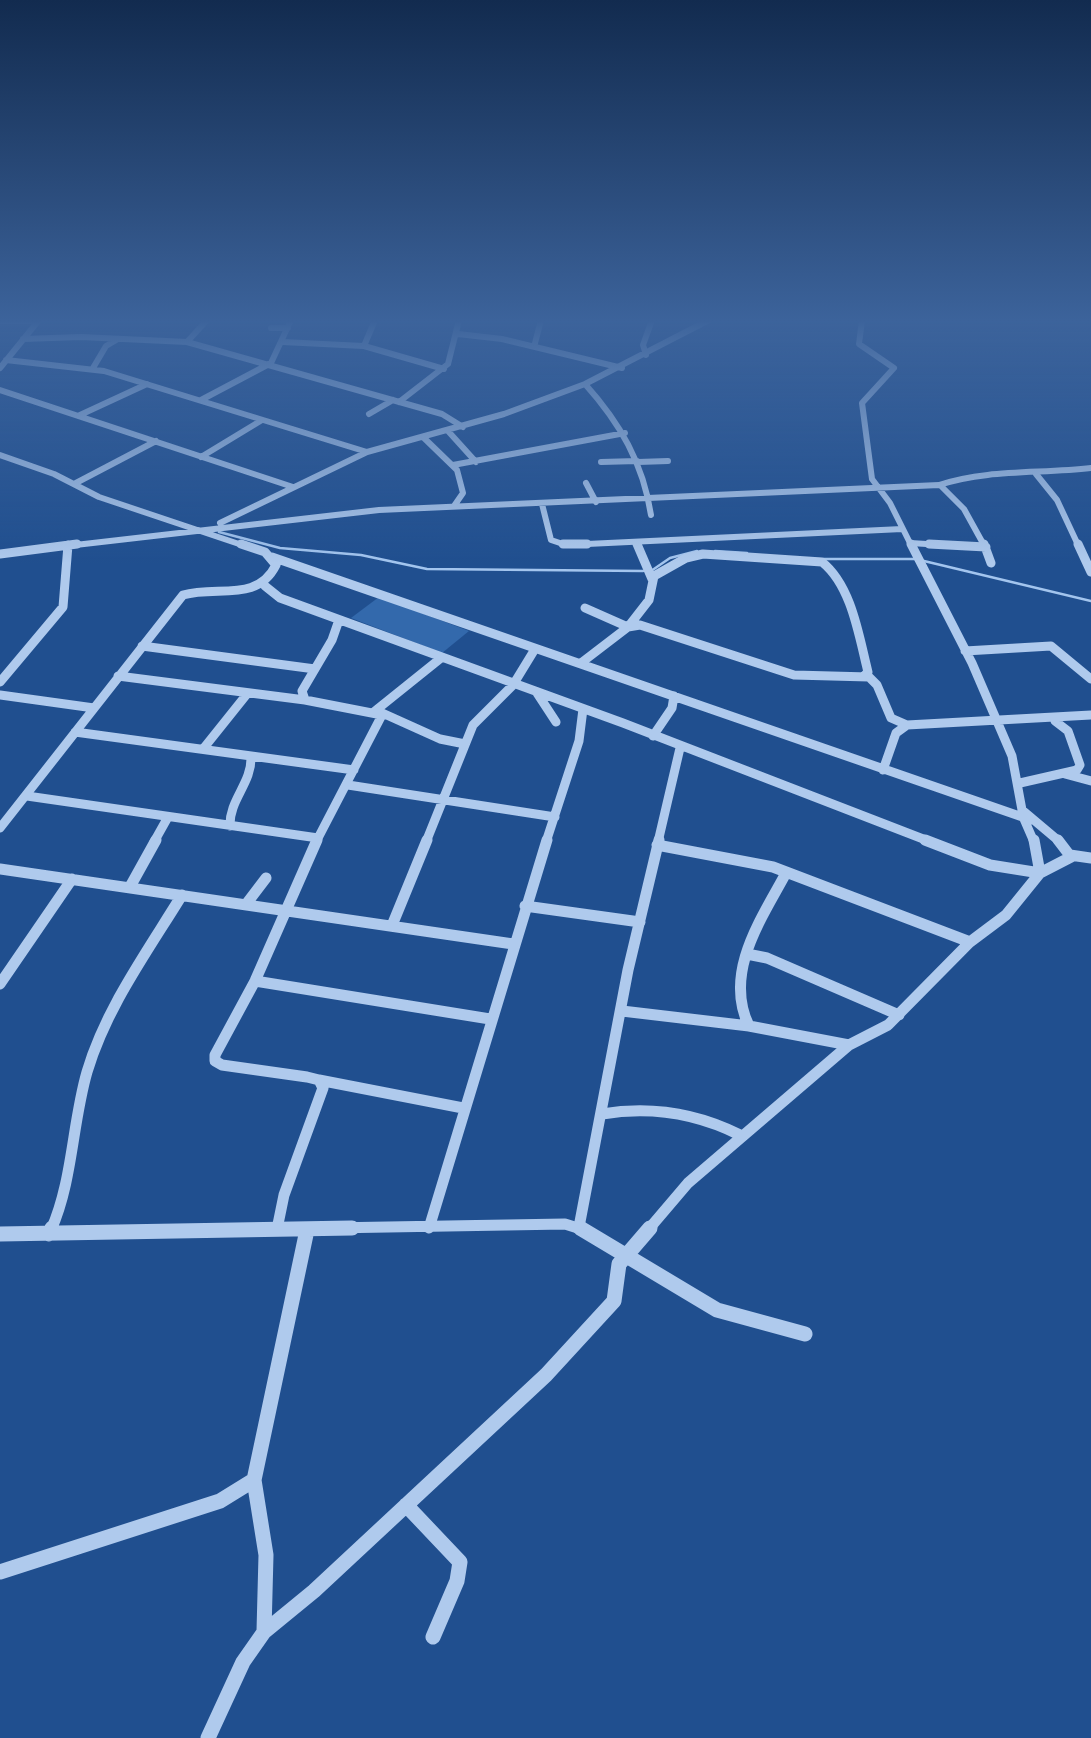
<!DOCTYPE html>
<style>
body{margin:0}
canvas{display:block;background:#204f8f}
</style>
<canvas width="1091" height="1738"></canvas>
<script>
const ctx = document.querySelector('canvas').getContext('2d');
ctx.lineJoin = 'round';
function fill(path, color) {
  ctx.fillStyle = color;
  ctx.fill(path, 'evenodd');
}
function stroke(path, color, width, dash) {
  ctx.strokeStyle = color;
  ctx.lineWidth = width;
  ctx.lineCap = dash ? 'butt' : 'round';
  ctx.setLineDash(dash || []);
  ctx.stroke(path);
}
const green = new Path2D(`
 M 379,597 L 469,631 L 442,653 L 351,618 Z`);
const stream = new Path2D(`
 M 219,532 L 280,548 L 361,555 L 427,569 L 643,571
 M 715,551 L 747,553
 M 824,559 L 916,559
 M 924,561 L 1091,601
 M 651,571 L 670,558 L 697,551`);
const minorFar3 = new Path2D(`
 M 862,320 L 859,344 L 894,368 L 862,403 L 872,479 L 890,503 L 912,547
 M 0,321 L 38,321
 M 271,328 L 288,328
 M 458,334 L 502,339 L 622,368
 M 23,339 L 81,337 L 187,342 L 442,414 L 463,427
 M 187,342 L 207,320
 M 283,342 L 364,346 L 444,369
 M 364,346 L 375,320
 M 534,347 L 541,320
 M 646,355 L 643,345 L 652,320
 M 6,360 L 104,371 L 367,452
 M 0,368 L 39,320
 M 93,368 L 106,346 L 118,339
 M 585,384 C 620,423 643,463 651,515
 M 0,390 L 293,487
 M 201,400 L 271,363 L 291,320
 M 399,402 L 448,364 L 459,320
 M 369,414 L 393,400
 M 80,415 L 147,384
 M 448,431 L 476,462
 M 424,438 L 457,470 L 463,493 L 454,506
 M 0,455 L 54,474 L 99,497 L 248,547
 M 201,457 L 262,420
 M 601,462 L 637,461
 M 638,462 L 668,461
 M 453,465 L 625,433
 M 1036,474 L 1057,500 L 1079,547
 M 586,483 L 596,502
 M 74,484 L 156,441
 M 940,485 L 964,509 L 985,547
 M 542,504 L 551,540 L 566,545 L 902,529
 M 220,523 L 367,452 L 504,414 L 585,384 L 709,320
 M 910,543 L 977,547
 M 58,547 L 379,510 L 939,485 C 987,469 1040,474 1091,468`);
const minorFar2 = new Path2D(`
 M 563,544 L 587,544
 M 637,544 L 652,579
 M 911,544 L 972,663 L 1012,756 L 1022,810 L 1060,842
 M 929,544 L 986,547
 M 984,544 L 991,563
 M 1078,544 L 1091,572
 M 0,554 L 77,544
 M 272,557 L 1031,820
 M 265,586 L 280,598 L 623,723 L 931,842
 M 585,608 L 628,627 L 649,600 L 654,576 L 686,558 L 703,554 L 822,562 C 852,586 859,637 868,672 L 864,676
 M 142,646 L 315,669
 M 965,651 L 1051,646 L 1091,679
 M 581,663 L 628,627 L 640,625 L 794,675 L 869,677 L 877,685 L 891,718 L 907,725 L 1091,715
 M 118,676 L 305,700 L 382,715 L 316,842
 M 0,682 L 63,607 L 68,545
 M 537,693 L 556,722
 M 0,695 L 94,708
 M 305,700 L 302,691 L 332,640 L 339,620
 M 375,711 L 441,658
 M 380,712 L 440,739 L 465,744
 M 75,732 L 354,770
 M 653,736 L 672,708 L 674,696
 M 203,749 L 247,694
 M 883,770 L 896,733 L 907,725
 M 1065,774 L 1091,781
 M 1020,783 L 1077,770 L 1080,765 L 1068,731 L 1055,721
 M 348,785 L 555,817
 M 27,796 L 318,838
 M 1024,819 L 1034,842
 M 230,826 C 229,800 252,783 251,757
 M 0,828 L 183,595 C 217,585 257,603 276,565 L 265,552 L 241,544
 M 154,842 L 168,817
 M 426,842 L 473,725 L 513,685 L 535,649
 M 546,842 L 579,741 L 583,709
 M 658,842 L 680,748`);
const minorFar1 = new Path2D(`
 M 925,840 L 990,865 L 1040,873 L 1034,840
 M 657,845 L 773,867 L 970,942
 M 1070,855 L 1091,858
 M 0,869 L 513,944
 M 131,885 L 156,840
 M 247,903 L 266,878
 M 525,906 L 640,922
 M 393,923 L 427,840
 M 747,954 L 767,958 L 899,1015
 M 255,981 L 490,1019
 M 0,984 L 72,879
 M 622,1011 L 749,1026 L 849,1045
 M 749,1026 C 723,972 762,918 786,873
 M 319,1080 L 463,1108
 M 602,1114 C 650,1106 696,1113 740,1135
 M 579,1227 L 628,970 L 659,840
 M 429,1228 L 547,840
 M 277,1229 L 284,1195 L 323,1088 L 319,1080 L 307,1077 L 222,1065 L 215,1061 L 215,1055 L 255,981 L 317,840
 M 51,1230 C 73,1180 72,1124 87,1072 C 106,1008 147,952 182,895
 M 211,1230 L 565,1224 L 584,1230
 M 648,1230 L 688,1183 L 849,1045 L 888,1025 L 970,942 L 1006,915 L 1040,873 L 1071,857 L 1058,840`);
const minor = new Path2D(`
 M 580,1228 L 717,1310 L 805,1334
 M 0,1234 L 352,1228
 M 49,1234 L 52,1228
 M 254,1480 L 266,1555 L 264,1631
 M 406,1505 L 460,1562 L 457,1581 L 433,1637
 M 0,1572 L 220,1501 L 254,1480 L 307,1230
 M 208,1738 L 243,1662 L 264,1632 L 314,1591 L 546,1375 L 614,1301 L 619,1264 L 650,1228`);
fill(green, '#3369ac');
stroke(stream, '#a3c5ee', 2.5);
stroke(minorFar3, '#afcaed', 6);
stroke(minorFar2, '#afcaed', 9);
stroke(minorFar1, '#afcaed', 11);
stroke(minor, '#afcaed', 15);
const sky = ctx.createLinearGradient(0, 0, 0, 563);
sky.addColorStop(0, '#122b4f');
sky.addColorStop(0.57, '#3c639b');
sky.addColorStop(1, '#3c639b00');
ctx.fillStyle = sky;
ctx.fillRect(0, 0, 1091, 563);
</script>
